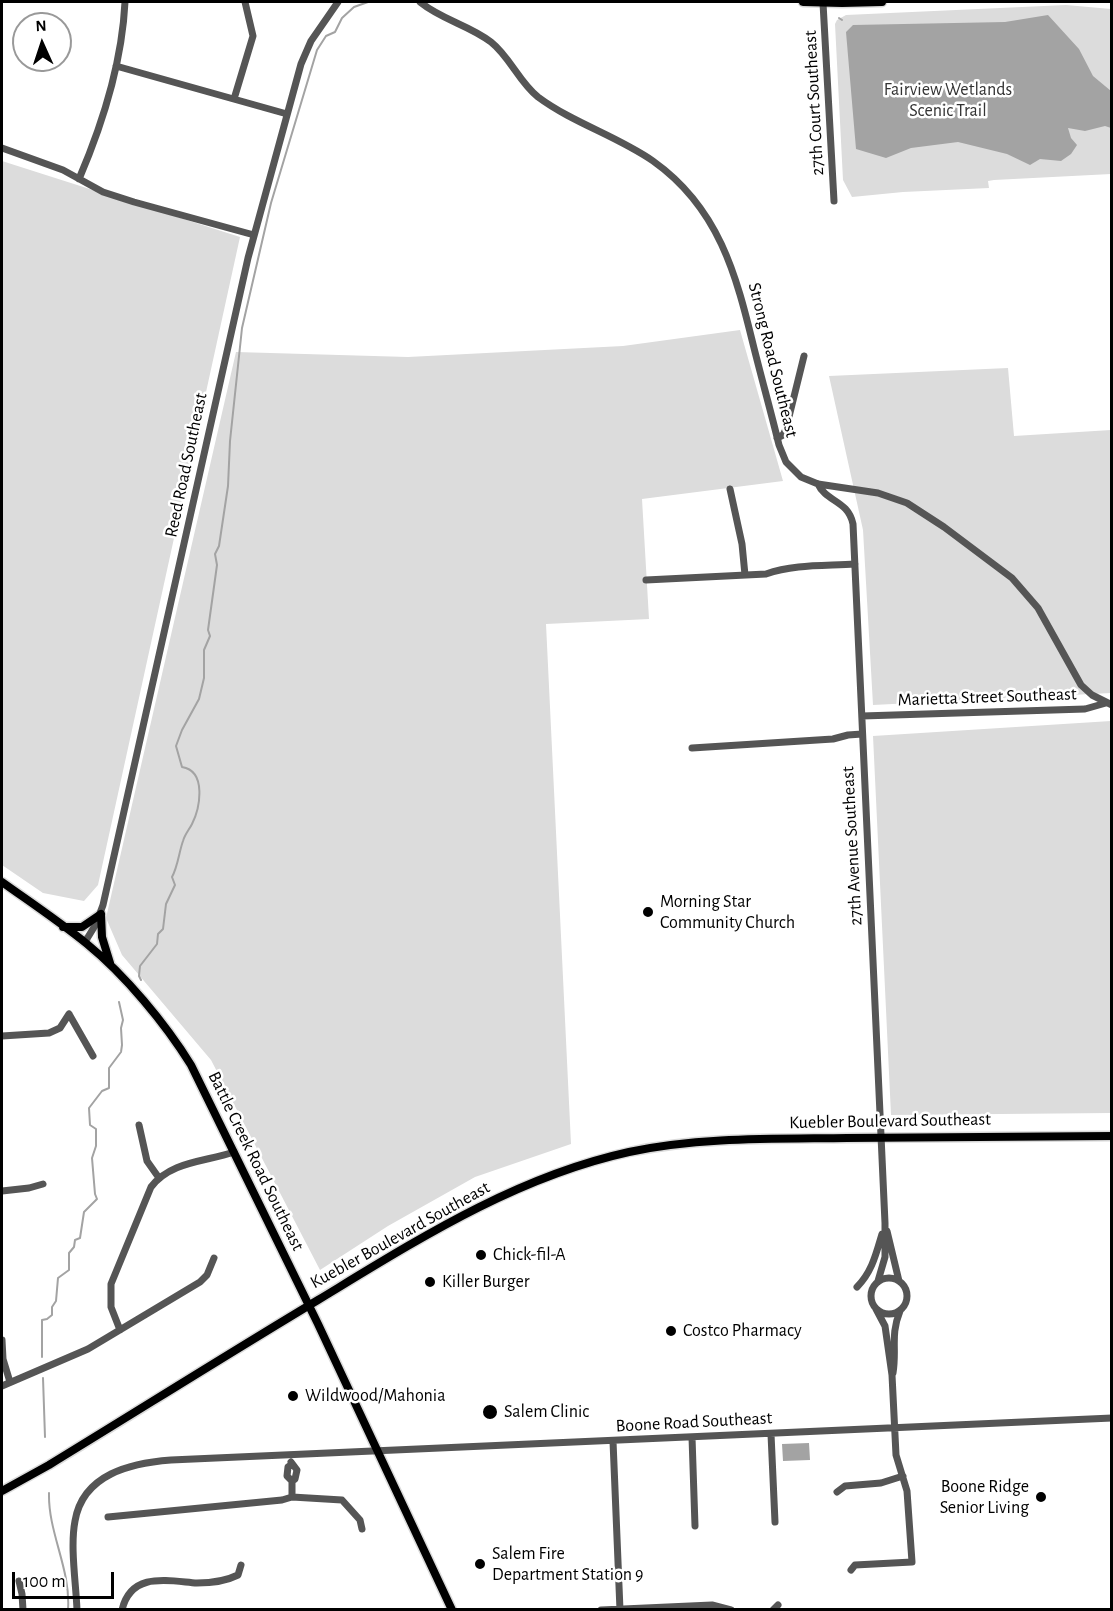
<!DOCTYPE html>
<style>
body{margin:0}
#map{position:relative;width:1113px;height:1611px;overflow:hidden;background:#fff;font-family:"Alegreya Sans",sans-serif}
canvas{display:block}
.frame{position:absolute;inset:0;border:3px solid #000;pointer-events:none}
.north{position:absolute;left:12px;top:12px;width:60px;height:60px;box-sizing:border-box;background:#fff;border:2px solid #999;border-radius:50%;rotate:357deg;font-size:16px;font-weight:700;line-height:24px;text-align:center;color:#000}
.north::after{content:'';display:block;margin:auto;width:21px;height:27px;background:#000;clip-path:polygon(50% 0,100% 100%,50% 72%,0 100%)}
.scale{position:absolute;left:12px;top:1572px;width:102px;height:27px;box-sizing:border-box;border:3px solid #000;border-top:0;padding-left:8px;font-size:18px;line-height:21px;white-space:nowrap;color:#000;-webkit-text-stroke:4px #fff;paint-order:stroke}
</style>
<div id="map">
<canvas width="1113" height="1611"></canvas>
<div class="frame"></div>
<div class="north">N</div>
<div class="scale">100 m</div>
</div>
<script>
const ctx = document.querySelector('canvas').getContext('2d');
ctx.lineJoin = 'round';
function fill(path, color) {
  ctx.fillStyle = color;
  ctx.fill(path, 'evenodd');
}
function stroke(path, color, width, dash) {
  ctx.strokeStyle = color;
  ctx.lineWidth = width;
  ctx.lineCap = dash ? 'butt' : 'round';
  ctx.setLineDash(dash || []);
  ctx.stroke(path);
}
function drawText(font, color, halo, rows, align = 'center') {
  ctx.font = font + ' "Alegreya Sans",sans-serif';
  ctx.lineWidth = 5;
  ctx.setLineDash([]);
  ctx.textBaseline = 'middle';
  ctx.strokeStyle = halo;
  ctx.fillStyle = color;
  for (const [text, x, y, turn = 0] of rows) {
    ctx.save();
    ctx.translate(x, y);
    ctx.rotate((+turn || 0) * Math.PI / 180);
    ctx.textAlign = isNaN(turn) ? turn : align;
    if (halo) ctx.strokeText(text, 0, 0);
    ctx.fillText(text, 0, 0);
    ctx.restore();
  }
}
const green = new Path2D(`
 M 1066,5 L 1111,9 L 1111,174 L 994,180 L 988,181 L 989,188 L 903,192 L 852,197 L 843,180 L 835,24 L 837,20 L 846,15 Z
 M 2,161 L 240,237 L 98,885 L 84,901 L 43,893 L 2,865 Z
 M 740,330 L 783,481 L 642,499 L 649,619 L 546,624 L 571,1144 L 475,1177 L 388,1226 L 320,1270 L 211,1060 L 122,955 L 106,918 L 236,352 L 408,357 L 623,346 Z
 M 1008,368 L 1014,436 L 1111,430 L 1111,693 L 873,705 L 863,530 L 829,376 Z
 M 1111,721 L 1111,1113 L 891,1115 L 873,736 Z`);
const water = new Path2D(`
 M 1048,15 L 1079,49 L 1093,76 L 1111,91 L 1111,128 L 1105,126 L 1085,131 L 1068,128 L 1071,138 L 1077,145 L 1071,154 L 1061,161 L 1040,159 L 1030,165 L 1007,154 L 958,142 L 911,148 L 886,158 L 856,149 L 846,32 L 853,25 L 1005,22 Z
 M 809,1443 L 810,1460 L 783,1461 L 782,1444 Z`);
const stream = new Path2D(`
 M 839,18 L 842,20
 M 141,980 L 139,976 L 140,966 L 157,944 L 158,934 L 163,929 L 166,904 L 175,885 L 172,877 C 178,866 179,852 183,841 C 185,834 189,830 192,824 C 200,808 207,771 182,767 L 176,746 L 182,730 L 199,699 L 204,678 L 204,650 L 210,636 L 208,630 L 217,565 L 215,554 L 219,546 L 228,486 L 230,441 L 242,328 L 271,203 L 317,50 L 326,36 L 335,32 L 342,18 L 354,7 L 368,2
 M 42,1357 L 42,1320 L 47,1319 L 52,1315 L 52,1307 L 56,1301 L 58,1278 L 69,1270 L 69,1253 L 74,1247 L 75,1240 L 80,1238 L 84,1212 L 97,1199 L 95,1194 L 92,1158 L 96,1146 L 96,1129 L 90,1125 L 89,1108 L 102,1091 L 109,1088 L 109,1068 L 121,1052 L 122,1045 L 121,1028 L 123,1020 L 119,1002
 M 43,1378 L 45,1437
 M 49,1493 C 48,1533 71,1569 68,1610`);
const minor = new Path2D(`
 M 420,2 C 442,20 469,25 491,42 C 510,57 519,82 538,97 C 573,123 617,136 653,161 C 719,208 736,274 754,348 C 762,380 771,412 779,445 L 786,462 L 801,477 L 818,484 L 878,493 L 907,503 L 944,527 L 1012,578 L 1038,608 L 1081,685 L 1092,695 L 1112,705
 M 823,3 L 834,201
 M 116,66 L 287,114
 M 234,99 L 253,36 L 245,2
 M 2,148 L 63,170 L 103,192 L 134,202 L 254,235
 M 79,179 C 103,123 122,63 125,2
 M 777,438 L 783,435 L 786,429 L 804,356
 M 818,484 C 826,502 848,500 853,524 L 885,1223 L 885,1257 L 878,1281
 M 730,489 L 742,544 L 745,575
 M 646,580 L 766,574 C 794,564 825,566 855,564
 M 862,716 L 1085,709 L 1106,703
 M 692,748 L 833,739 L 848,735 L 862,734
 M 85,942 L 96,924 L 103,905 L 248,258 L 301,64 L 311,41 L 338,2
 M 69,1014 L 93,1056
 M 2,1036 L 49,1033 L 60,1028 L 69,1014
 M 139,1125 L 147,1161 L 159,1178
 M 2,1191 L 29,1188 L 43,1184
 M 887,1231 L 899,1281
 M871 1296a18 18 0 1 1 36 0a18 18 0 1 1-36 0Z
 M 857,1287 C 872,1272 876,1254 882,1234
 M 120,1330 L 111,1307 L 111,1284 L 151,1187 C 171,1161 205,1162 234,1152
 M 2,1340 L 3,1359 L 10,1382
 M 893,1373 C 897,1348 890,1336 900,1311
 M 2,1386 L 88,1349 L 200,1282 L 207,1275 L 214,1258
 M 771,1434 L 775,1522
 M 692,1437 L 695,1526
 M 613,1441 L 620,1610
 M 291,1462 L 297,1470 L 295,1479 L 292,1481
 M 291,1465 L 288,1467 L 287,1476 L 292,1481 L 292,1497
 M 837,1492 L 845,1486 L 881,1483 L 903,1476
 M 108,1517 L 282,1500 L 292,1497 L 342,1500 L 360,1520 L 362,1529
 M 851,1570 L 855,1565 L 912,1562 L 907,1491 L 896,1455 L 892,1375 L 885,1326 L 876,1309
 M 19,1581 L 22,1594 L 23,1610
 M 77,1610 C 76,1583 70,1547 75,1521 C 83,1474 131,1463 171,1460 L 1112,1418
 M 122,1610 C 131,1571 169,1581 197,1583 C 211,1583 226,1581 238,1575 L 241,1565
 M 601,1610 L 712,1605 L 731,1610
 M 773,1610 L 778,1605`);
const major = new Path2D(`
 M 803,2 L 842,3 L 882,2
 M 2,882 C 30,902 60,922 87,944 C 125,975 165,1023 191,1065 L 318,1324 L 452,1610
 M 101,914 L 102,937 L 110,963
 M 63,927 L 82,927 L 101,914
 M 2,1491 L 49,1465 C 139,1410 228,1354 318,1300 C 417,1240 515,1177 629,1152 C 700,1137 774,1139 847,1138 C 935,1137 1023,1136 1112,1136`);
const markers = [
 [648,912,6,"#000"],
 [481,1255,6,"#000"],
 [430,1282,6,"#000"],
 [671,1331,6,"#000"],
 [293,1396,6,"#000"],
 [490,1412,8,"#000"],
 [1041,1497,6,"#000"],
 [480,1564,6,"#000"]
];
const parkNames = [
 ["Fairview Wetlands",948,90],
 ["Scenic Trail",948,111]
];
const streetNames = [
 ["27th Court Southeast",814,103,-93],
 ["Strong Road Southeast",773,360,76],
 ["Reed Road Southeast",186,465,-78],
 ["Marietta Street Southeast",987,697,-2],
 ["27th Avenue Southeast",852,846,-93],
 ["Kuebler Boulevard Southeast",890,1121,-1],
 ["Battle Creek Road Southeast",256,1161,64],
 ["Kuebler Boulevard Southeast",400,1235,-29],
 ["Boone Road Southeast",694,1422,-3]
];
const poiNames = [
 ["Morning Star",660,902],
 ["Community Church",660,923],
 ["Chick-fil-A",493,1255],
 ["Killer Burger",442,1282],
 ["Costco Pharmacy",683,1331],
 ["Wildwood/Mahonia",305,1396],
 ["Salem Clinic",504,1412],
 ["Boone Ridge",1029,1487,"right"],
 ["Senior Living",1029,1508,"right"],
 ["Salem Fire",492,1554],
 ["Department Station 9",492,1575]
];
fill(green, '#dcdcdc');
fill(water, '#a3a3a3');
stroke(stream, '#a3a3a3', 2);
stroke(major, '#dbdbdb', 11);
stroke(minor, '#555', 7);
stroke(major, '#000', 8);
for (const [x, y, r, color] of markers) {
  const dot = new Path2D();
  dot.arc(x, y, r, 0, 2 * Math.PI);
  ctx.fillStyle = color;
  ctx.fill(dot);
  stroke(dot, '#fff', 2);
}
drawText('18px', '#333', '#fff', parkNames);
drawText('18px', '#000', '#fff', streetNames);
drawText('18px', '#000', '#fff', poiNames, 'left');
</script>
